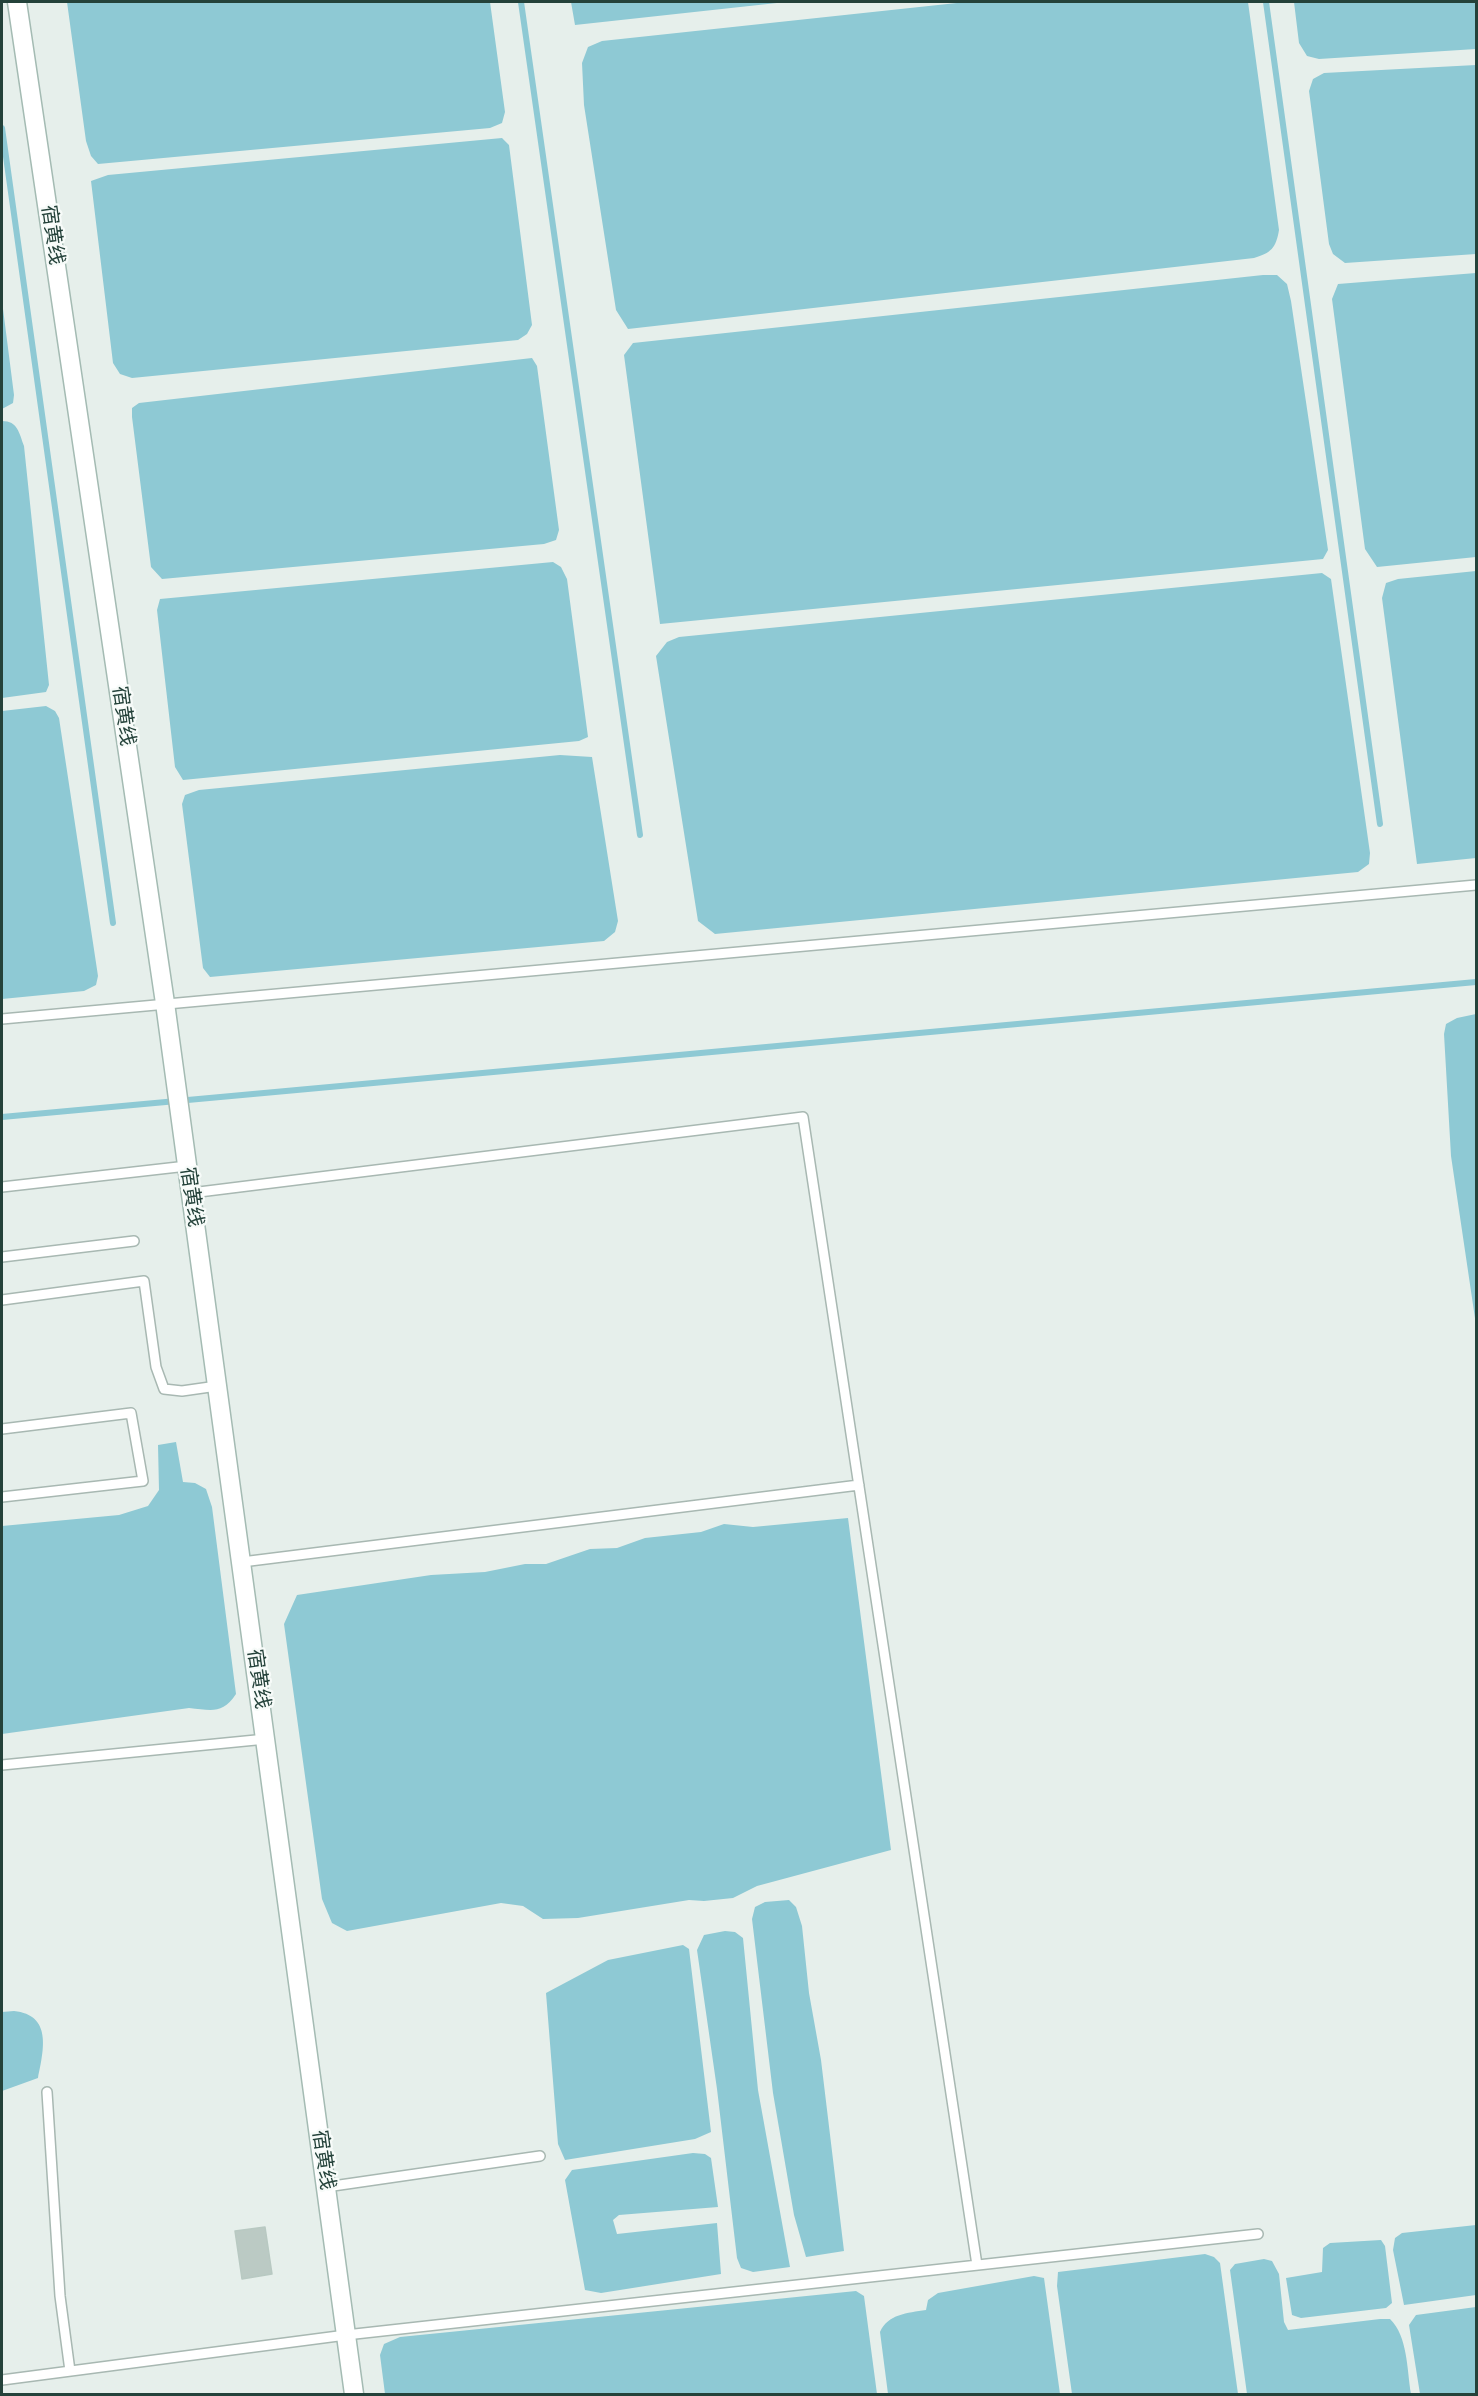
<!DOCTYPE html>
<meta charset="utf-8">
<style>
body{margin:0}
#map{position:relative;width:1478px;height:2396px;overflow:hidden;background:#e6efeb;font-family:Helvetica,sans-serif}
canvas{display:block}
.frame{position:absolute;inset:0;border:3px solid #24423a;pointer-events:none}
</style>
<div id="map">
<canvas width="1478" height="2396"></canvas>
<div class="frame"></div>
</div>
<script>
const ctx = document.querySelector('canvas').getContext('2d');
ctx.lineJoin = 'round';
function fill(path, color) {
  ctx.fillStyle = color;
  ctx.fill(path, 'evenodd');
}
function stroke(path, color, width, dash) {
  ctx.strokeStyle = color;
  ctx.lineWidth = width;
  ctx.lineCap = dash ? 'butt' : 'round';
  ctx.setLineDash(dash || []);
  ctx.stroke(path);
}
function drawText(font, color, halo, rows, align = 'center') {
  ctx.font = font + ' Helvetica,"Noto Sans SC",sans-serif';
  ctx.lineWidth = 4.5;
  ctx.setLineDash([]);
  ctx.textBaseline = 'middle';
  ctx.strokeStyle = halo;
  ctx.fillStyle = color;
  for (const [text, x, y, turn = 0] of rows) {
    ctx.save();
    ctx.translate(x, y);
    ctx.rotate((+turn || 0) * Math.PI / 180);
    ctx.textAlign = isNaN(turn) ? turn : align;
    if (halo) ctx.strokeText(text, 0, 0);
    ctx.fillText(text, 0, 0);
    ctx.restore();
  }
}
const water = new Path2D(`
 M 67,2 L 490,2 L 505,112 L 502,123 L 490,128 L 98,164 L 91,156 L 86,141 Z
 M 571,2 L 786,2 L 575,25 Z
 M 966,2 L 1248,2 L 1279,230 C 1276,248 1271,253 1254,258 L 628,329 L 616,310 L 584,105 L 582,63 L 588,47 L 602,41 Z
 M 1294,2 L 1476,2 L 1476,49 L 1319,59 L 1307,56 L 1299,43 Z
 M 1476,65 L 1476,254 L 1345,263 L 1333,254 L 1329,244 L 1309,91 L 1313,79 L 1324,73 Z
 M 502,138 L 509,145 L 532,325 L 527,334 L 518,340 L 132,378 L 120,374 L 113,363 L 91,181 L 108,175 Z
 M 1476,273 L 1476,557 L 1377,567 L 1365,549 L 1332,299 L 1338,284 Z
 M 1263,275 L 1277,275 L 1287,284 L 1291,301 L 1328,550 L 1323,559 L 660,624 L 624,355 L 633,343 Z
 M 2,301 L 14,395 L 13,403 L 2,409 Z
 M 532,358 L 537,366 L 559,530 L 556,540 L 544,544 L 162,579 L 151,567 L 132,417 L 132,408 L 139,403 Z
 M 2,421 C 18,421 19,433 24,446 L 49,685 L 46,692 L 2,698 Z
 M 553,562 L 561,567 L 567,579 L 588,737 L 579,741 L 183,780 L 175,767 L 157,610 L 160,599 Z
 M 1476,571 L 1476,858 L 1417,864 L 1382,598 L 1386,583 L 1398,579 Z
 M 1322,573 L 1331,579 L 1370,853 L 1369,864 L 1358,872 L 715,934 L 698,921 L 656,656 L 667,642 L 679,637 Z
 M 46,706 L 55,711 L 59,718 L 98,976 L 96,985 L 84,991 L 2,999 L 2,711 Z
 M 560,755 L 592,757 L 618,921 L 615,932 L 604,941 L 210,977 L 203,968 L 182,804 L 185,795 L 199,790 Z
 M 1476,1014 L 1476,1325 L 1451,1156 L 1444,1034 L 1446,1024 L 1457,1018 Z
 M 176,1442 L 183,1482 L 195,1483 L 206,1489 L 212,1507 L 236,1694 C 222,1715 211,1710 189,1708 L 2,1734 L 2,1526 L 119,1515 L 148,1506 L 159,1490 L 158,1445 Z
 M 848,1518 L 891,1850 L 757,1886 L 733,1898 L 704,1901 L 689,1900 L 578,1918 L 543,1919 L 523,1906 L 501,1903 L 347,1931 L 332,1923 L 322,1899 L 284,1624 L 297,1595 L 431,1575 L 485,1572 L 525,1564 L 546,1564 L 590,1549 L 617,1548 L 645,1538 L 701,1532 L 724,1524 L 753,1527 Z
 M 789,1900 L 796,1907 L 802,1926 L 809,1993 L 821,2060 L 844,2251 L 806,2257 L 794,2215 L 773,2093 L 752,1919 L 755,1907 L 765,1902 Z
 M 725,1931 L 735,1932 L 743,1938 L 758,2090 L 790,2267 L 753,2272 L 741,2268 L 737,2258 L 717,2089 L 697,1950 L 704,1935 Z
 M 683,1945 L 689,1949 L 711,2132 L 695,2139 L 565,2160 L 558,2144 L 546,1993 L 608,1960 Z
 M 14,2011 C 52,2015 44,2049 38,2078 L 2,2091 L 2,2012 Z
 M 693,2153 L 705,2154 L 711,2158 L 718,2207 L 619,2215 L 613,2220 L 617,2234 L 717,2223 L 721,2274 L 601,2293 L 585,2290 L 565,2180 L 572,2170 Z
 M 1476,2225 L 1476,2295 L 1404,2305 L 1393,2250 L 1395,2238 L 1402,2233 Z
 M 1381,2240 L 1385,2246 L 1392,2303 L 1386,2308 L 1301,2318 L 1292,2315 L 1286,2278 L 1322,2272 L 1323,2248 L 1330,2243 Z
 M 1205,2254 L 1214,2257 L 1220,2263 L 1238,2394 L 1072,2394 L 1057,2286 L 1058,2272 Z
 M 1264,2259 L 1272,2261 L 1279,2274 L 1284,2322 L 1288,2330 L 1380,2319 L 1390,2319 C 1408,2336 1407,2371 1411,2394 L 1247,2394 L 1230,2270 L 1235,2264 Z
 M 1034,2276 L 1044,2278 L 1060,2394 L 888,2394 L 880,2332 C 888,2314 907,2313 926,2310 L 928,2300 L 938,2293 Z
 M 856,2291 L 864,2296 L 877,2394 L 385,2394 L 380,2355 L 384,2344 L 400,2337 Z
 M 1476,2307 L 1476,2394 L 1420,2394 L 1409,2325 L 1416,2315 Z`);
const stream = new Path2D(`
 M 521,2 L 640,835
 M 1266,2 L 1380,824
 M 2,128 L 113,923
 M 2,1117 L 1476,982`);
const building = new Path2D(`
 M 265,2227 L 272,2274 L 242,2279 L 235,2231 Z`);
const service = new Path2D(`
 M 2,1019 L 1476,885
 M 2,1187 L 187,1166
 M 191,1193 L 803,1117 L 977,2265
 M 2,1257 L 134,1241
 M 2,1300 L 144,1281 L 156,1367 L 164,1389 L 182,1391 L 217,1386
 M 2,1429 L 131,1413 L 143,1481 L 2,1497
 M 242,1562 L 859,1485
 M 2,1765 L 266,1739
 M 47,2092 L 60,2296 L 70,2371
 M 326,2187 L 540,2156
 M 2,2380 L 346,2335 L 1258,2234`);
const secondary = new Path2D(`
 M 17,2 L 165,1003 L 354,2394`);
const streetNames = [
 ["宿黄线",52,235,82],
 ["宿黄线",123,716,82],
 ["宿黄线",191,1197,82],
 ["宿黄线",258,1679,82],
 ["宿黄线",323,2160,82]
];
fill(water, '#8ec9d4');
stroke(stream, '#8ec9d4', 6);
fill(building, '#bbcac4');
stroke(building, '#b8c9c2', 1.5);
stroke(service, '#a8b8b2', 12);
stroke(secondary, '#a4bbb3', 21);
stroke(service, '#fff', 9);
stroke(secondary, '#fff', 18);
drawText('20px', '#24423a', '#f7fbf9', streetNames);
</script>
